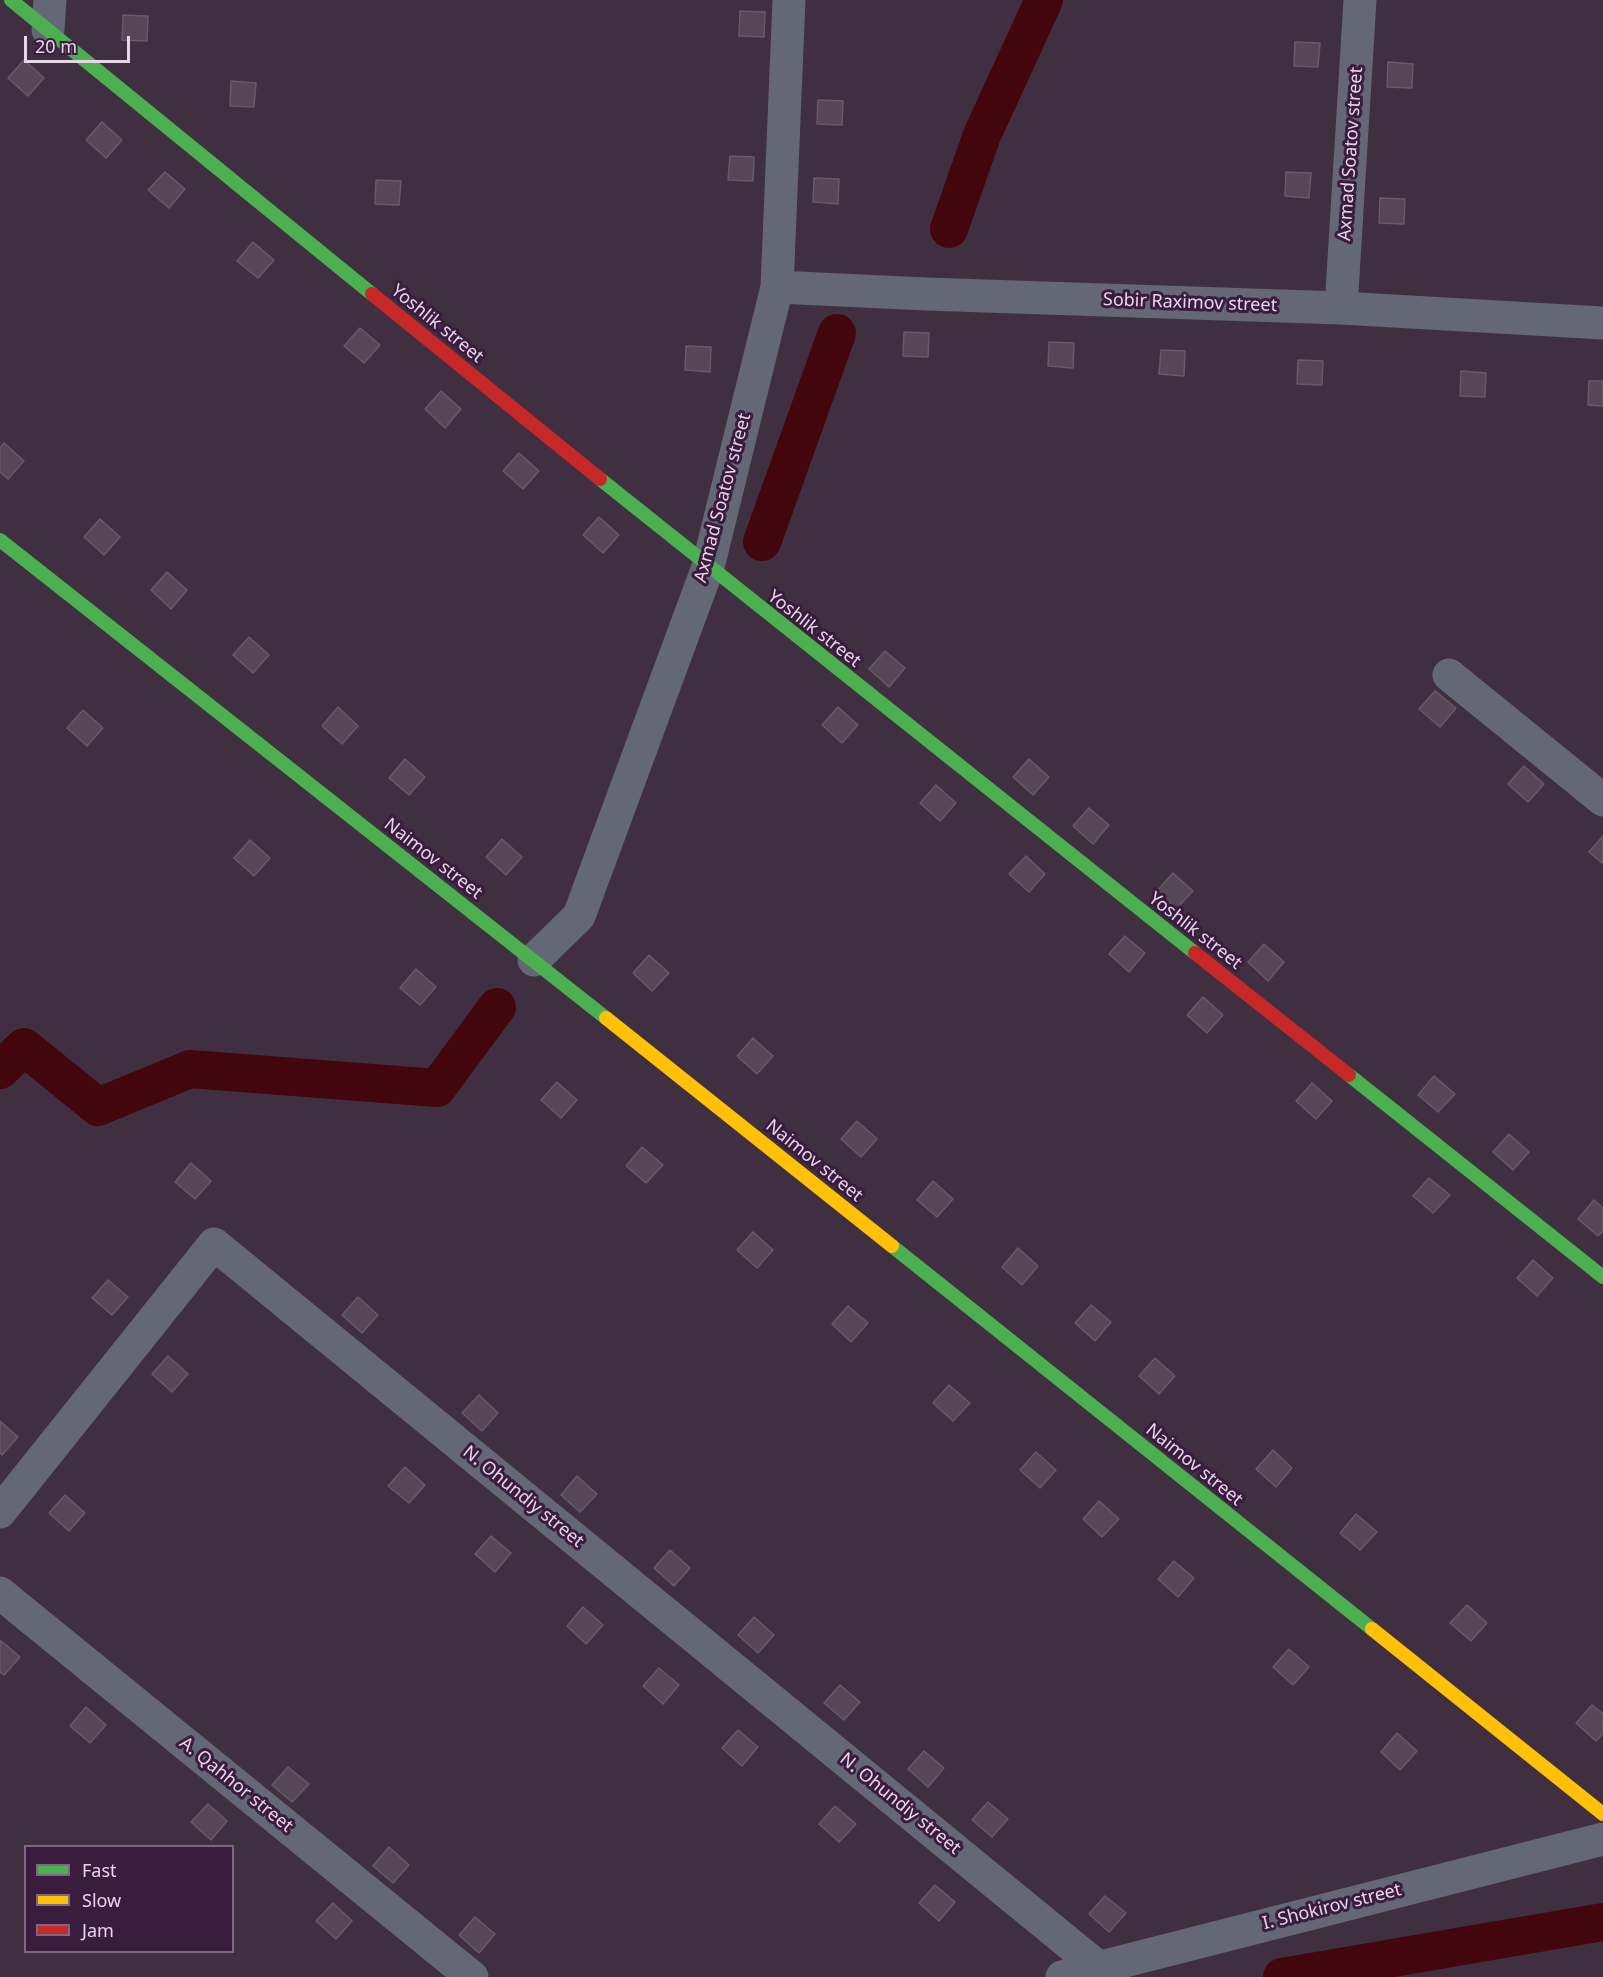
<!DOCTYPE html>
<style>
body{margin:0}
#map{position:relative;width:1603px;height:1977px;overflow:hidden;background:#3f2f40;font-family:"Noto Sans",sans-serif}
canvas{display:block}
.legend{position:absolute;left:24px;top:1845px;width:210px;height:108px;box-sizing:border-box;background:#3a1c3e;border:2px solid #806683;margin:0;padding:8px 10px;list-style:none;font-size:18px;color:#e8d5ea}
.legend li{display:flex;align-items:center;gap:12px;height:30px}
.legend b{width:30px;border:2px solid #806683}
.scale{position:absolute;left:24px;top:36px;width:106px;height:27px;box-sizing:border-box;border:3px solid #e8d5ea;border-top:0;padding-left:8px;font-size:18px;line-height:21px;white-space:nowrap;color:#e8d5ea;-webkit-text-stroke:4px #3a1c3e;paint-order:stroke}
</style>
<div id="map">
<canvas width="1603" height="1977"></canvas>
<ul class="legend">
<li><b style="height:8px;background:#4caf50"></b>Fast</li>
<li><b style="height:8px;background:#ffc107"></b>Slow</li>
<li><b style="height:8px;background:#c62828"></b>Jam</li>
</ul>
<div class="scale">20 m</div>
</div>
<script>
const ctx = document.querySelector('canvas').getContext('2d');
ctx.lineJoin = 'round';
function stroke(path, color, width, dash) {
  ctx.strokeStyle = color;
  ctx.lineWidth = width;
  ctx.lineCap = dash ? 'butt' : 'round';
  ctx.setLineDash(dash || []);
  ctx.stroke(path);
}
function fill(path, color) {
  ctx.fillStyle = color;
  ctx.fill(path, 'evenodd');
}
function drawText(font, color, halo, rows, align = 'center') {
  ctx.font = font + ' "Noto Sans",sans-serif';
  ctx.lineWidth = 6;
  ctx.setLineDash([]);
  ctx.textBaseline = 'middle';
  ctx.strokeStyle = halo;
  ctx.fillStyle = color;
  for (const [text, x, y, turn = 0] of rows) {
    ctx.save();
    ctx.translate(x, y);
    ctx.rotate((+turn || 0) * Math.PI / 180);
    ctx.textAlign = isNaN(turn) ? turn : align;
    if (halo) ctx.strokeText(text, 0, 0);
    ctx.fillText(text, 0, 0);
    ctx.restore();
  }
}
const canal = new Path2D(`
 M 949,229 L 982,135 L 1044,0
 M 762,542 L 837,333
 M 0,1070 L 24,1047 L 98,1107 L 190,1069 L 437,1088 L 497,1007
 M 1282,1977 L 1603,1922`);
const building = new Path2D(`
 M 740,11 L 765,12 L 764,37 L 739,36 Z
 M 123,15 L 148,16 L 147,41 L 122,40 Z
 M 1295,42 L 1320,43 L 1318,67 L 1294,66 Z
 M 24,60 L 44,78 L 28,96 L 8,78 Z
 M 1388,62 L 1413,64 L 1412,88 L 1387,87 Z
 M 231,81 L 256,83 L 254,107 L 230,106 Z
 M 818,100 L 843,101 L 842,125 L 817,124 Z
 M 102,122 L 122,140 L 106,158 L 86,140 Z
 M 730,156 L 754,157 L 753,181 L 728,180 Z
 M 165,172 L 185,189 L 169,208 L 148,190 Z
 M 1286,172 L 1311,173 L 1309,198 L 1285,196 Z
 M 814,178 L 839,179 L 838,204 L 813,202 Z
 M 376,180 L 401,181 L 399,205 L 375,204 Z
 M 1380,198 L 1405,199 L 1404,224 L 1379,223 Z
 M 253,242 L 274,260 L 258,278 L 237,261 Z
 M 360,328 L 380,345 L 364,363 L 344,346 Z
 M 904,332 L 929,333 L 928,357 L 903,356 Z
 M 1049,342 L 1074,343 L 1073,368 L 1048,366 Z
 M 686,346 L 711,347 L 710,372 L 685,370 Z
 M 1161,350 L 1185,351 L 1184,376 L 1159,374 Z
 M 1298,360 L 1323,361 L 1322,385 L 1297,384 Z
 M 1461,371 L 1486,373 L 1485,397 L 1460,396 Z
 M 1589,381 L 1603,381 L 1603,406 L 1588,405 Z
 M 441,391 L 461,409 L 445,428 L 425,409 Z
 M 4,443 L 24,461 L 8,479 L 0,472 L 0,448 Z
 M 519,453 L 539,471 L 523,489 L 503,471 Z
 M 599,517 L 619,535 L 603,553 L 583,535 Z
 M 100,519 L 120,537 L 104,555 L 84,537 Z
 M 167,572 L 187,590 L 171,609 L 151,590 Z
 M 249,637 L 269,655 L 253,673 L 233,655 Z
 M 885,651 L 905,668 L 889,687 L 869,669 Z
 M 1435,691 L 1456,708 L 1440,727 L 1419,709 Z
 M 338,707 L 358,726 L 342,744 L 322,726 Z
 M 838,707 L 858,725 L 842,743 L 822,725 Z
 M 83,710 L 103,728 L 87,746 L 67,728 Z
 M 405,759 L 425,777 L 409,795 L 389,778 Z
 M 1029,759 L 1049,777 L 1033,795 L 1013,777 Z
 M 1524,766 L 1544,784 L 1528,802 L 1508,784 Z
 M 936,785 L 956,803 L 940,821 L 920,803 Z
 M 1089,808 L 1109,825 L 1093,844 L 1073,826 Z
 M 1603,836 L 1603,864 L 1589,852 Z
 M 502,839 L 522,857 L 506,875 L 486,857 Z
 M 250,840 L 270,858 L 254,876 L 234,858 Z
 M 1026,856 L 1045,874 L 1029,892 L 1009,874 Z
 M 1173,873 L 1193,891 L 1176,909 L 1157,891 Z
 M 1125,936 L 1145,953 L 1129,972 L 1109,954 Z
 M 1264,944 L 1284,962 L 1268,981 L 1248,962 Z
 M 649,955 L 669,973 L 652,991 L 633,973 Z
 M 416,969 L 436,987 L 420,1005 L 400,988 Z
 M 1203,997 L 1223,1015 L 1207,1033 L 1187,1015 Z
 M 753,1038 L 773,1056 L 757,1074 L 737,1056 Z
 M 1434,1076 L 1455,1094 L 1438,1112 L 1418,1095 Z
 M 557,1082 L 577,1100 L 561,1118 L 541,1100 Z
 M 1312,1083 L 1332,1101 L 1316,1119 L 1296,1101 Z
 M 857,1121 L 877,1139 L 861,1157 L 841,1139 Z
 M 1509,1134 L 1529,1152 L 1513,1170 L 1493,1152 Z
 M 642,1147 L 663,1165 L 646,1183 L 626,1166 Z
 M 191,1163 L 211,1181 L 195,1199 L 175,1182 Z
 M 1429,1178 L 1450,1195 L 1433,1213 L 1413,1196 Z
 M 933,1181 L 953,1199 L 937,1217 L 917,1200 Z
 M 1594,1200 L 1603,1208 L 1603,1231 L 1598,1236 L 1578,1219 Z
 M 753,1232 L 773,1250 L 757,1268 L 737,1250 Z
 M 1018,1248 L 1038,1266 L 1022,1285 L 1002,1267 Z
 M 1533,1260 L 1553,1278 L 1537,1296 L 1517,1278 Z
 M 108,1280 L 128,1297 L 112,1315 L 92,1298 Z
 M 358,1297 L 378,1315 L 362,1333 L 342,1315 Z
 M 1091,1305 L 1111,1322 L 1095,1341 L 1075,1323 Z
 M 848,1306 L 868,1323 L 851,1342 L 832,1324 Z
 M 168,1356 L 188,1374 L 172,1392 L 152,1374 Z
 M 1155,1358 L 1175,1376 L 1159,1394 L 1139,1376 Z
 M 949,1385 L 970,1403 L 953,1421 L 933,1403 Z
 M 479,1395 L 498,1413 L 482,1431 L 462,1413 Z
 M 0,1421 L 18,1437 L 2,1455 L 0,1453 Z
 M 1273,1450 L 1292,1468 L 1276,1487 L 1256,1469 Z
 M 1036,1452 L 1056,1470 L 1040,1488 L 1020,1470 Z
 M 405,1467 L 425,1485 L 409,1503 L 388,1486 Z
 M 577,1476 L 597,1494 L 580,1512 L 561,1495 Z
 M 65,1495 L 85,1513 L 69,1531 L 49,1513 Z
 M 1099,1501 L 1119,1519 L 1102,1537 L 1083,1519 Z
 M 1356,1514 L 1377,1532 L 1360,1550 L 1340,1533 Z
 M 491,1536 L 511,1553 L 495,1572 L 475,1554 Z
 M 670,1550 L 690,1568 L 674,1586 L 654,1568 Z
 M 1174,1561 L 1194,1578 L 1178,1597 L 1158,1579 Z
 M 1467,1605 L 1487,1623 L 1471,1641 L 1450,1623 Z
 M 583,1607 L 603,1625 L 586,1644 L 567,1626 Z
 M 754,1617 L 774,1635 L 758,1653 L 738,1635 Z
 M 0,1640 L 20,1657 L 4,1675 L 0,1672 Z
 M 1289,1649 L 1309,1667 L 1293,1685 L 1273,1667 Z
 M 659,1668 L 679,1685 L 663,1704 L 643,1686 Z
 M 840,1685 L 860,1702 L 844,1720 L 824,1703 Z
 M 1592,1705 L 1603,1714 L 1603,1733 L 1596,1741 L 1576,1723 Z
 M 86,1707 L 106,1725 L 90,1743 L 70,1726 Z
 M 738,1730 L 758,1747 L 742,1766 L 722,1748 Z
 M 1397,1733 L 1417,1751 L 1400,1770 L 1381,1752 Z
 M 924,1751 L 944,1768 L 928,1787 L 908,1769 Z
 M 288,1767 L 309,1784 L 292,1802 L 272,1785 Z
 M 988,1802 L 1008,1819 L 992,1837 L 972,1820 Z
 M 208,1804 L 227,1821 L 211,1840 L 191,1822 Z
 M 835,1806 L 856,1824 L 839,1842 L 819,1824 Z
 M 389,1847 L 409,1865 L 393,1883 L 373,1866 Z
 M 935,1885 L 955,1902 L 939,1921 L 919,1903 Z
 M 1105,1896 L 1126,1913 L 1109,1932 L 1089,1914 Z
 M 333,1903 L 352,1921 L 336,1939 L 316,1921 Z
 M 475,1917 L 495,1934 L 479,1953 L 459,1935 Z`);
const street = new Path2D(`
 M 48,30 L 50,0
 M 777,287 L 926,294 L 1341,308 L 1603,323
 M 1341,308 L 1360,0
 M 1449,675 L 1603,800
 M 534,960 L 579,916 L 708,567 L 777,287 L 789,0
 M 0,1512 L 214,1244 L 1098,1967
 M 0,1593 L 472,1977
 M 1062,1977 L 1603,1839`);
const fast = new Path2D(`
 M 11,0 L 372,294
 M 600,479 L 1195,953
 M 0,540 L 606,1018
 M 1349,1075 L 1603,1277
 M 892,1246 L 1372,1629`);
const slow = new Path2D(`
 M 606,1018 L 892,1246
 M 1372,1629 L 1603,1814`);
const jam = new Path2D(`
 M 372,294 L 600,479
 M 1195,953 L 1349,1075`);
const streetNames = [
 ["Axmad Soatov street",1351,154,-86],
 ["Sobir Raximov street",1190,303,2],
 ["Yoshlik street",437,324,39],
 ["Axmad Soatov street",723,498,-75],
 ["Yoshlik street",814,629,38],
 ["Naimov street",433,859,38],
 ["Yoshlik street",1195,931,38],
 ["Naimov street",814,1161,39],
 ["Naimov street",1194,1465,39],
 ["N. Ohundiy street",523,1497,39],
 ["A. Qahhor street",236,1785,39],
 ["N. Ohundiy street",900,1804,39],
 ["I. Shokirov street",1332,1907,-14]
];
stroke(canal, '#44060d', 38);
fill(building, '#554756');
stroke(building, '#685a69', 1.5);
stroke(street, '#636776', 33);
stroke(fast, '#4caf50', 14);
stroke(slow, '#ffc107', 14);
stroke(jam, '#c62828', 14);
drawText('18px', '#e8d5ea', '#3a1c3e', streetNames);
</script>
